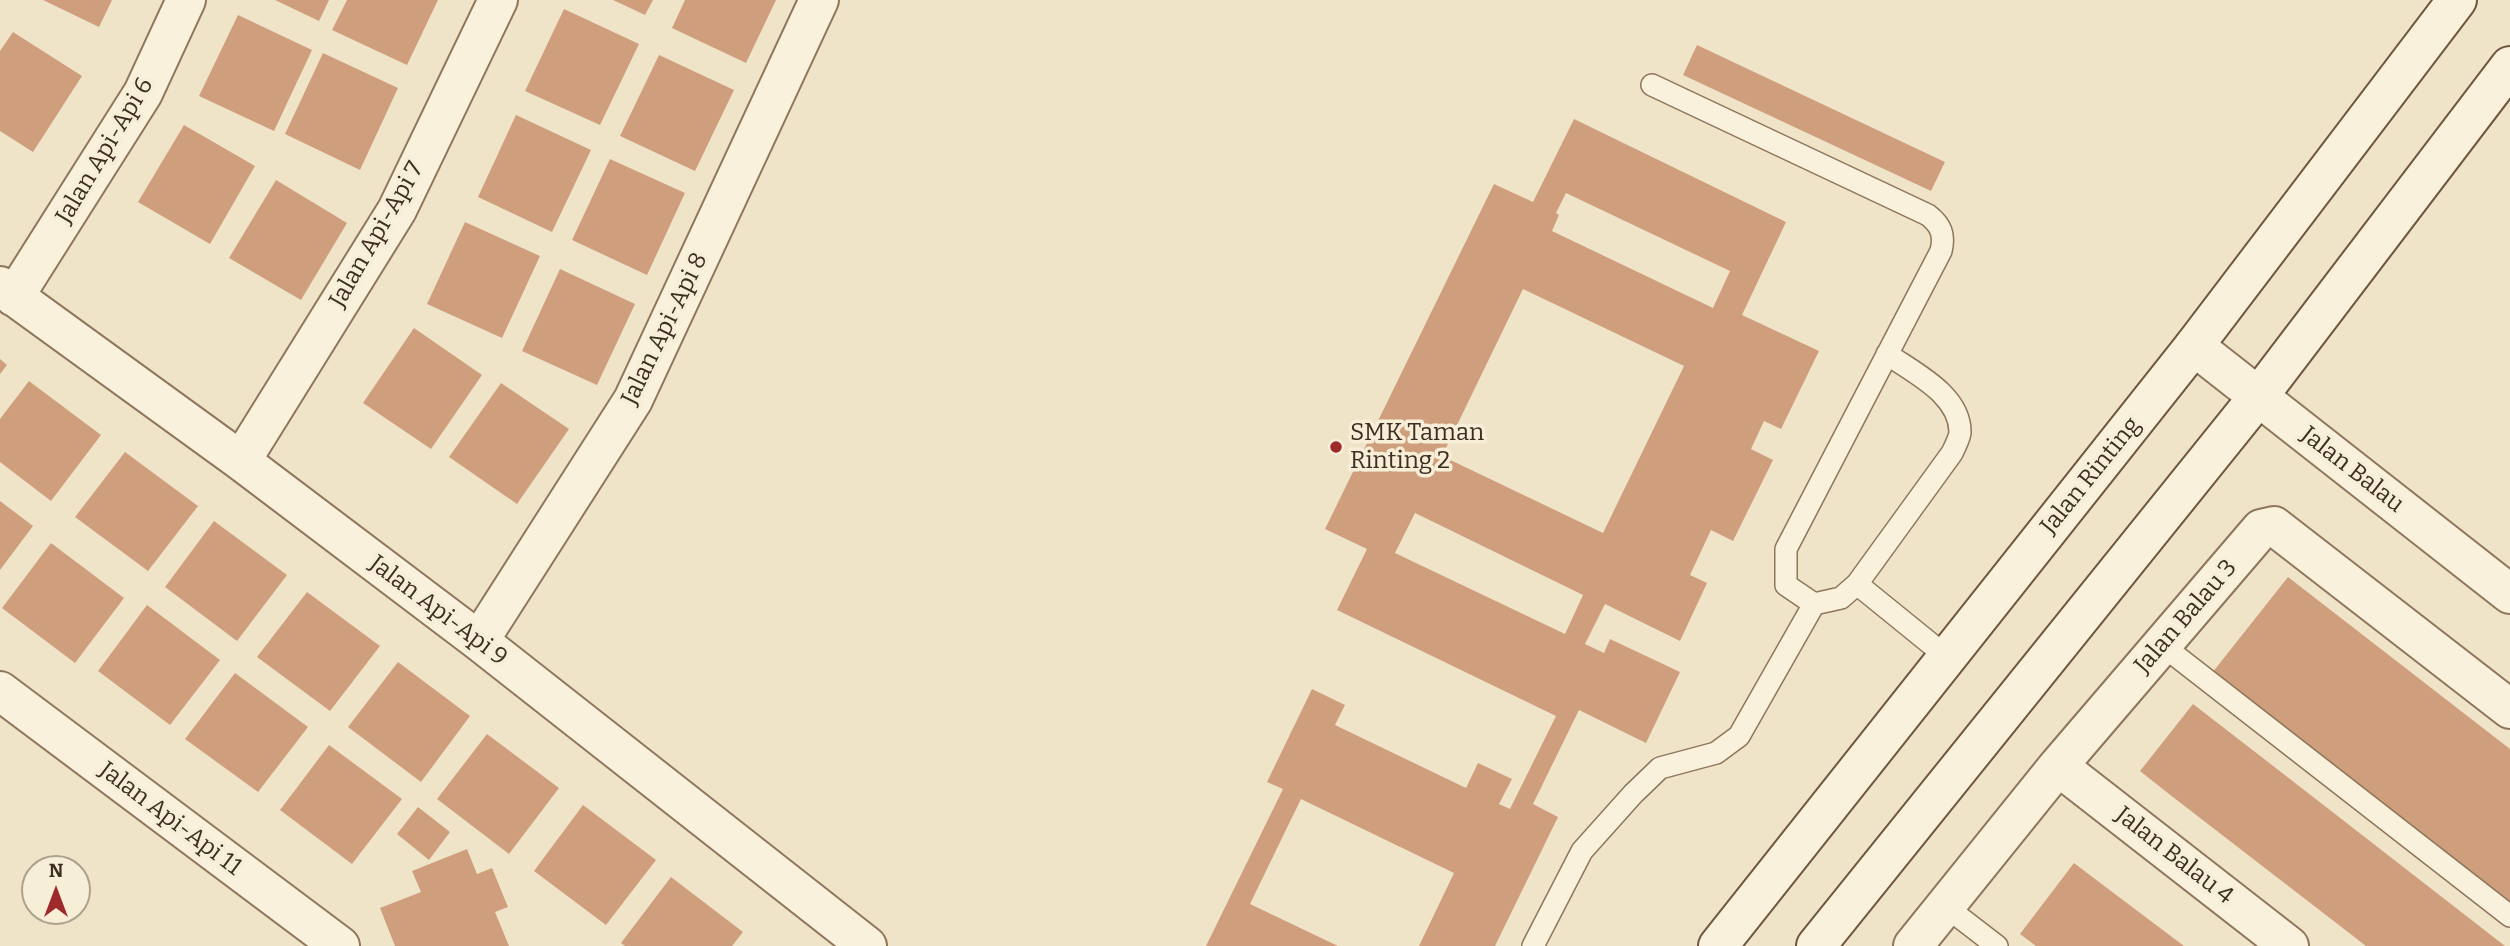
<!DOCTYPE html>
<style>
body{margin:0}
#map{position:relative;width:2510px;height:946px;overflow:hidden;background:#f0e4c8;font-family:Bitter,serif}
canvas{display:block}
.north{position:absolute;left:21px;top:855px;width:70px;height:70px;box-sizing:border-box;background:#f7eed8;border:2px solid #ada18e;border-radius:50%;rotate:0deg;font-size:19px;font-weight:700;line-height:28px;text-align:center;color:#3d2e20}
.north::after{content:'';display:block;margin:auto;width:24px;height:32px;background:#9e2a2b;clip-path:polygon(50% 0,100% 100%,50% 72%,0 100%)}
</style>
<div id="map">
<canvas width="2510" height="946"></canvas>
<div class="north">N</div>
</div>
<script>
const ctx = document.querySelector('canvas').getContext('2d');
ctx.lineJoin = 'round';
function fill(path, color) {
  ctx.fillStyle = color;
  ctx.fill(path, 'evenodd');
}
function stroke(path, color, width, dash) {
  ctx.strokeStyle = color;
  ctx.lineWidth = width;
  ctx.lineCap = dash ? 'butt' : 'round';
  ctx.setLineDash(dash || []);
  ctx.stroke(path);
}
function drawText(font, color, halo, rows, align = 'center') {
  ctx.font = font + ' Bitter,serif';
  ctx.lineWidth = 7;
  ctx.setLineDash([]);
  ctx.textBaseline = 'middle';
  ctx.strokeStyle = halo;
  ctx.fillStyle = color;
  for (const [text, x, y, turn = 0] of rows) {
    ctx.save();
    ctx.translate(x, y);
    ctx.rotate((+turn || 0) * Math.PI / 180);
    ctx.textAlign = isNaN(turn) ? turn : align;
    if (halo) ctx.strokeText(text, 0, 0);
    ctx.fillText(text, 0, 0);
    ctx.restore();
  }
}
const building = new Path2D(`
 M 43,0 L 112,0 L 99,27 Z
 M 275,0 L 329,0 L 319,21 Z
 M 347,0 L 438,0 L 407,65 L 332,30 Z
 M 613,0 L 653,0 L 645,15 Z
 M 685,0 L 776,0 L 746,63 L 672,28 Z
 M 564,9 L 639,44 L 600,125 L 525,91 Z
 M 238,15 L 312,50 L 274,131 L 199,96 Z
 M 13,32 L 82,76 L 33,152 L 0,131 L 0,51 Z
 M 1697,45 L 1945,162 L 1931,191 L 1683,75 Z
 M 323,53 L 398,88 L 360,170 L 285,134 Z
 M 659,55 L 734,90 L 695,171 L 620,136 Z
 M 516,115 L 591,150 L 552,232 L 478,197 Z
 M 1574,119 L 1786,222 L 1742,315 L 1819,351 L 1781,429 L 1764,421 L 1751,449 L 1773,460 L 1733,541 L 1711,530 L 1690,575 L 1707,583 L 1680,641 L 1605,604 L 1585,644 L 1604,653 L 1610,639 L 1680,672 L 1646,743 L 1579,710 L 1533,804 L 1558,817 L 1495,946 L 1419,946 L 1454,873 L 1301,799 L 1250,904 L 1338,946 L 1206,946 L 1283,789 L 1267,782 L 1312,689 L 1345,705 L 1335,725 L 1466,788 L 1478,763 L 1512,779 L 1499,804 L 1510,809 L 1556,716 L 1337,610 L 1367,549 L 1325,529 L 1494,184 L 1533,202 ZM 1566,193 L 1730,271 L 1713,308 L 1552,231 L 1559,215 L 1556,213 ZM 1523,289 L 1684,366 L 1603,533 L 1442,456 ZM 1415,513 L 1583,595 L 1565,634 L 1395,553 Z
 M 184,125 L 255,166 L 210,244 L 138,202 Z
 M 610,159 L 685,193 L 647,275 L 572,240 Z
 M 276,180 L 347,223 L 301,300 L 229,258 Z
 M 465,222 L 540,256 L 502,338 L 427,304 Z
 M 560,269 L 635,304 L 597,385 L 522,351 Z
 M 414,328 L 482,375 L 431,449 L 363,403 Z
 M 0,359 L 7,365 L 0,374 Z
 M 29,381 L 101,435 L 51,501 L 0,462 L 0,419 Z
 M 501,383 L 569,429 L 517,504 L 449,457 Z
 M 125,452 L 198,506 L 148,571 L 75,517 Z
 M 0,501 L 33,526 L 0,570 Z
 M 214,521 L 287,575 L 237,641 L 165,587 Z
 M 51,543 L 124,598 L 75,663 L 2,608 Z
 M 2288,577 L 2510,749 L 2510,904 L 2212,673 Z
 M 307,592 L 380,646 L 330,711 L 257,657 Z
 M 147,605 L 220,660 L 170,725 L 98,671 Z
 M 398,662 L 470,716 L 421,782 L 348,727 Z
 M 235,673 L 308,727 L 258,792 L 185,739 Z
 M 2193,704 L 2281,772 L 2505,946 L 2366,946 L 2169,794 L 2140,771 Z
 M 487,734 L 559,788 L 509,854 L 437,799 Z
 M 329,745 L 402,799 L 352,864 L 280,810 Z
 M 583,805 L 656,860 L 606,925 L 534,871 Z
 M 418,807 L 450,832 L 429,860 L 397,834 Z
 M 467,849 L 477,874 L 492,868 L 508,907 L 495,912 L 509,946 L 395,946 L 380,908 L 421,892 L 412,871 Z
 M 2074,863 L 2103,885 L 2184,946 L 2036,946 L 2020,934 Z
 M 671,877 L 743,932 L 732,946 L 625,946 L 621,943 Z`);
const service = new Path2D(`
 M 1652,85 L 1928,215 C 1941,225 1945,235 1941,251 L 1786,549 L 1786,585 L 1814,604 L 1841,598 L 1857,584 L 1947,657
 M 1857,584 L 1952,453 C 1955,447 1959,439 1960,433 C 1961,395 1914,373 1887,354
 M 2162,645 L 2510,916
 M 1945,906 L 1997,946
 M 1533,946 L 1582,851 L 1633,794 L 1660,768 L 1716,753 L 1739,736 L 1814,604`);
const minor = new Path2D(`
 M 0,286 L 241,461 L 479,641 L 867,946
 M 14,297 L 143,93 L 186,0
 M 2194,346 L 2510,594
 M 241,461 L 397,210 L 498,0
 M 479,641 L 633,400 L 819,0
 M 0,691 L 340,946
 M 2058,766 L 2289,946
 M 1913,946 L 2058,766 L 2261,529 L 2274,526 L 2510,709`);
const secondary = new Path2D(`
 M 1718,946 L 2194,346 L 2457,0
 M 1816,946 L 2258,397 L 2510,66`);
const markers = [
 [1336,447,7,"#9e2a2b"]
];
const streetNames = [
 ["Jalan Api-Api 6",105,151,-59],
 ["Jalan Api-Api 7",377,235,-60],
 ["Jalan Api-Api 8",665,329,-64],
 ["Jalan Balau",2352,470,38],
 ["Jalan Rinting",2091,476,-51],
 ["Jalan Api-Api 9",438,611,37],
 ["Jalan Balau 3",2186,617,-49],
 ["Jalan Api-Api 11",170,819,37],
 ["Jalan Balau 4",2174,856,38]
];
const poiNames = [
 ["SMK Taman",1350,433],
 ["Rinting 2",1350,461]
];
fill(building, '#cf9f7d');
stroke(service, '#8d765c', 24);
stroke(minor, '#8d765c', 42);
stroke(secondary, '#6f573f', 42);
stroke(service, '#faf1dc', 21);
stroke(minor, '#faf1dc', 38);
stroke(secondary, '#faf1dc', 38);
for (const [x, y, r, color] of markers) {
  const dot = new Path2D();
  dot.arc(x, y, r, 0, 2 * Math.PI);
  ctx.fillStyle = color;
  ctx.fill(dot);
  stroke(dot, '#f7eed8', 2.5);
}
drawText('24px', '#3d2e20', '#f7eed8', streetNames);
drawText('24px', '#3d2e20', '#f7eed8', poiNames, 'left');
</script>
